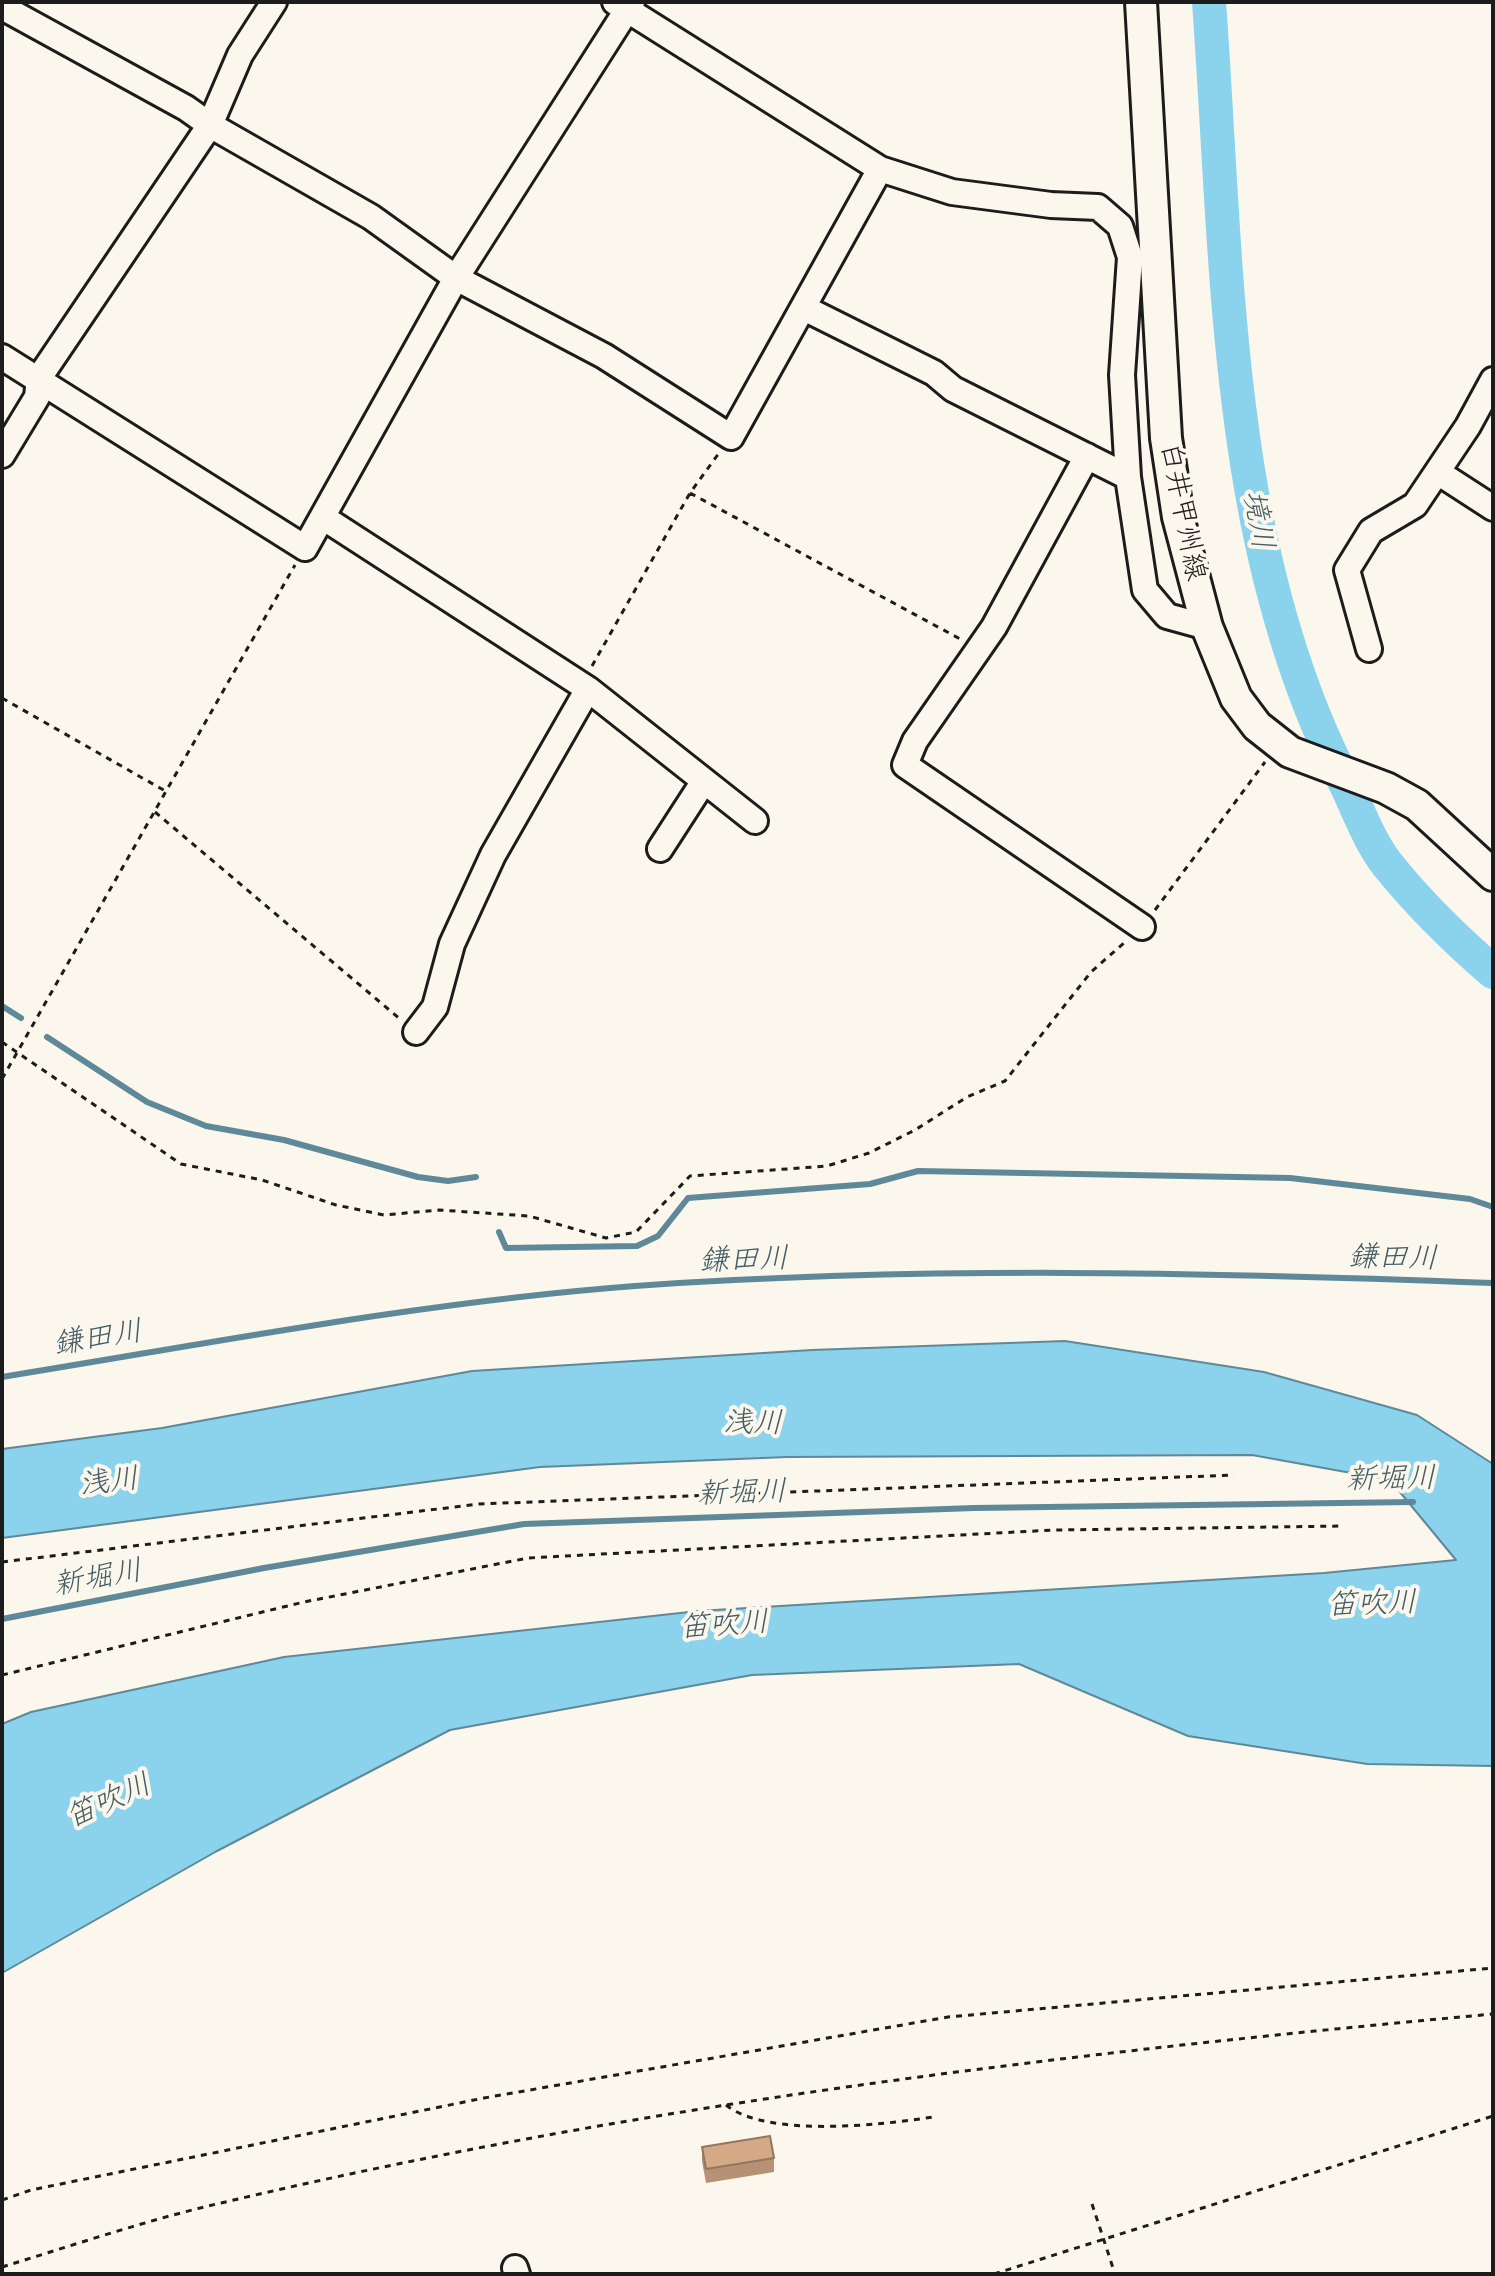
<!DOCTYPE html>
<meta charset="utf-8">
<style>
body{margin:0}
#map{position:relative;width:1495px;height:2276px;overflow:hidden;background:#fbf7ec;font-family:"Balsamiq Sans",sans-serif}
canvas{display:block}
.frame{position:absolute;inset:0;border:4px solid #1c1c1c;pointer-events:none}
</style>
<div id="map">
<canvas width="1495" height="2276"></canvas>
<div class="frame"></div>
</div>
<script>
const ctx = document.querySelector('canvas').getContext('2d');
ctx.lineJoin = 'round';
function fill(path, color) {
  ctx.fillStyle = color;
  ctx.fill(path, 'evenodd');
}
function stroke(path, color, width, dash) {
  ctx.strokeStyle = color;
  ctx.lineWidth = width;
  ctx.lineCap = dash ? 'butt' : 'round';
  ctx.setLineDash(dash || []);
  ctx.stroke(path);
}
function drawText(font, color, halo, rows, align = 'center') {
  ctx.font = font + ' "Balsamiq Sans","Klee One",sans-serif';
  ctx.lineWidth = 8;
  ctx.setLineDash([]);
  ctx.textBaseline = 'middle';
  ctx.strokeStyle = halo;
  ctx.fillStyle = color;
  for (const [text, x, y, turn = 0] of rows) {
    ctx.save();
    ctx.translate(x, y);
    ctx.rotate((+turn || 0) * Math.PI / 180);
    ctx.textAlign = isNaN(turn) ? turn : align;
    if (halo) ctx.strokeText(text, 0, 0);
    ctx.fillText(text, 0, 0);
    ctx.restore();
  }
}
const water = new Path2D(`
 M 1065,1341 L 1264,1372 L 1417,1415 L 1493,1464 L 1493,1766 L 1367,1764 L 1188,1736 L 1019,1664 L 752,1675 L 450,1730 L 217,1851 L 2,1973 L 2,1724 L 31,1712 L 284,1657 L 698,1611 L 1324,1573 L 1456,1560 L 1390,1480 L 1252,1455 L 787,1457 L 540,1467 L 2,1538 L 2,1449 L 162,1428 L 472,1371 L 812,1350 Z`);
const stream = new Path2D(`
 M 2,1006 L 21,1018
 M 47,1037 L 147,1102 L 206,1126 L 284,1140 L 418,1177 L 448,1181 L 476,1177
 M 499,1232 L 506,1248 L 637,1246 L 658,1236 L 688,1198 L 870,1184 L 918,1171 L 1290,1178 L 1470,1199 L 1493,1207
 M 2,1377 C 212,1343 423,1302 635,1286 C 920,1266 1208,1272 1493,1283
 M 2,1619 L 264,1568 L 524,1524 L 974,1508 L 1413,1502`);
const river = new Path2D(`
 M 1209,2 C 1228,261 1223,548 1345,783 C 1358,809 1369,841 1387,864 C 1418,903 1455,939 1493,972`);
const path = new Path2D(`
 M 690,493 L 962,640
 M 592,666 L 690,493 L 719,453
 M 2,698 L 167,792
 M 155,812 L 400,1019
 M 1155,910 L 1265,762
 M 2,1042 L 181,1164 L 262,1180 L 336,1205 L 384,1215 L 439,1210 L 529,1216 L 606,1238 L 636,1232 L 690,1176 L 827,1166 L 869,1153 L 915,1130 L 967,1097 L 1005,1081 L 1091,972 L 1125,942
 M 2,1079 L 295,565
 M 2,1562 L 479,1504 L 1234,1475
 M 2,1675 L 304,1602 L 528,1558 L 1054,1530 L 1344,1526
 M 726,2105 C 767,2138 882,2125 933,2117
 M 2,2200 L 31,2190 L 484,2098 L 948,2017 L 1493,1968
 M 1092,2204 L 1115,2274
 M 2,2267 C 74,2245 147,2220 221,2203 C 639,2104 1066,2053 1493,2014
 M 994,2274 L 1493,2116`);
const minor = new Path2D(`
 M 615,2 L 880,169 L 952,192 L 1051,205 L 1098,207 L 1120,226 L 1130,257 L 1122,375 L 1128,477 L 1145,590 L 1167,616 L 1207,627
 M 2,7 L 186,108 L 210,125 L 371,217 L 456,278 L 604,356 L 731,437 L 880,169
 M 804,308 L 934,373 L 953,389 L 1128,477
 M 2,357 L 305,548 L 456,278 L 632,2
 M 2,455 L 37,397 L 39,378 L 210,125 L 240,55 L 274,2
 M 1087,456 L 994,627 L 915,741 L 905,765 L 1142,927
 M 1439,473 L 1493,508
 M 324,518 L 588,689 L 755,821
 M 1369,649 L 1347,570 L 1371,531 L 1415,505 L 1468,426 L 1493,380
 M 660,849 L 704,781
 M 416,1032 L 435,1007 L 452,944 L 493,855 L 588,689
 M 515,2268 L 517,2274`);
const major = new Path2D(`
 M 1141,2 L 1166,438 L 1178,517 L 1207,627 L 1236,698 L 1257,726 L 1290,752 L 1386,788 L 1417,805 L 1493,875`);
const wall = new Path2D(`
 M 702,2147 L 774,2158 L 774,2172 L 706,2183 L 702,2161 Z`);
const building = new Path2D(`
 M 770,2136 L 774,2158 L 706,2169 L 702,2147 Z`);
const streetNames = [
 ["白井甲州線",1182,512,79]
];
const waterNames = [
 ["境川",1257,520,80],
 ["鎌田川",1393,1259,1],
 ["鎌田川",744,1261,-2],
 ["鎌田川",98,1339,-9],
 ["浅川",753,1424,1],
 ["新堀川",1391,1480,-1],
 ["浅川",109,1483,-7],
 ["新堀川",742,1494,-2],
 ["新堀川",98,1579,-10],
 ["笛吹川",1372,1605,-2],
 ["笛吹川",724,1626,-4],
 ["笛吹川",109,1802,-24]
];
fill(water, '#8bd2ed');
stroke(water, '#5f8999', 2);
stroke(stream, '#5f8999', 6);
stroke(river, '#8bd2ed', 34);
stroke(minor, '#1c1c1c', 30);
stroke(major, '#1c1c1c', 36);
stroke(path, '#1c1c1c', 3, [6, 6]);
stroke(minor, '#fbf7ec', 24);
stroke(major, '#fbf7ec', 30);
fill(wall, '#b69173');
fill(building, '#d4a986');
stroke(building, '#94765e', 2);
drawText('28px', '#1c1c1c', '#fbf7ec', streetNames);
drawText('italic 30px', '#435c65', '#fbf7ec', waterNames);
</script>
